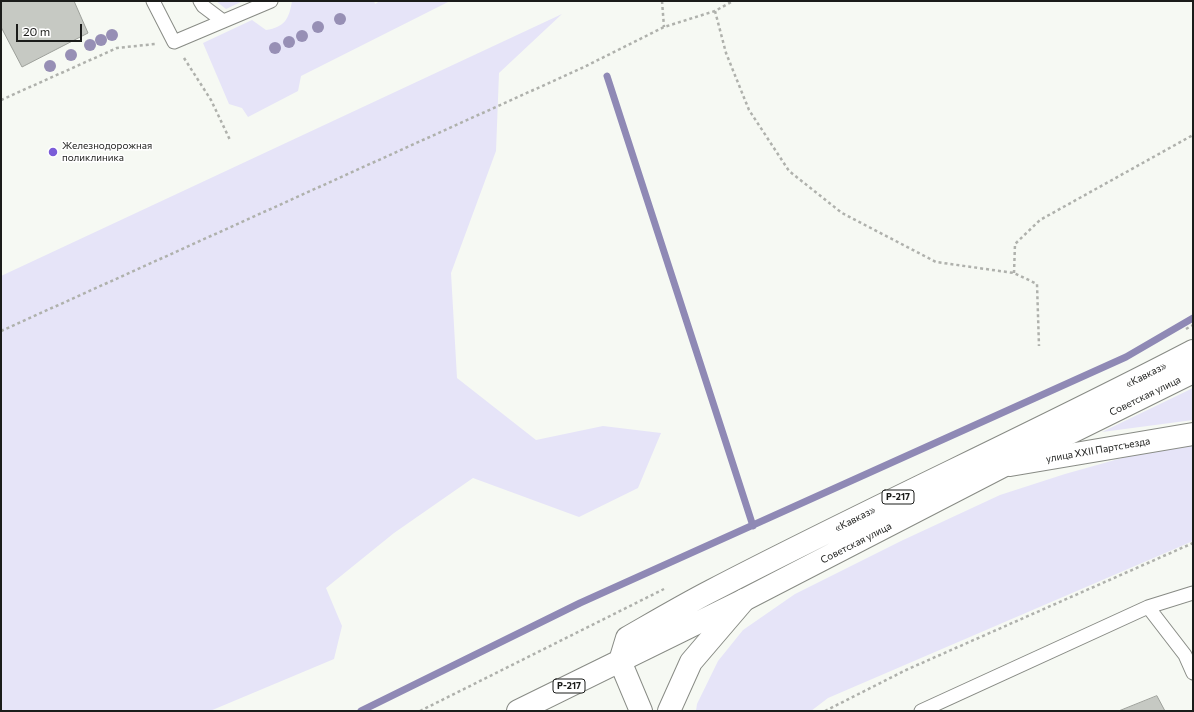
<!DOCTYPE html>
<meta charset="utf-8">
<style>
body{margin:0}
#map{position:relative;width:1194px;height:712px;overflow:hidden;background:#f6f9f3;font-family:Commissioner,sans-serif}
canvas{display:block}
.frame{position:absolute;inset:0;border:2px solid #1b1c1a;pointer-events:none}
.scale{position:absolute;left:16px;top:24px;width:66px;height:18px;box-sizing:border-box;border:2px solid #1b1c1a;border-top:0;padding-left:5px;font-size:12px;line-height:14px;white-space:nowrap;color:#1b1c1a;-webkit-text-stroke:3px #fff;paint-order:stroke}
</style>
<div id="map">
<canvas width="1194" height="712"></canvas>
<div class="frame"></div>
<div class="scale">20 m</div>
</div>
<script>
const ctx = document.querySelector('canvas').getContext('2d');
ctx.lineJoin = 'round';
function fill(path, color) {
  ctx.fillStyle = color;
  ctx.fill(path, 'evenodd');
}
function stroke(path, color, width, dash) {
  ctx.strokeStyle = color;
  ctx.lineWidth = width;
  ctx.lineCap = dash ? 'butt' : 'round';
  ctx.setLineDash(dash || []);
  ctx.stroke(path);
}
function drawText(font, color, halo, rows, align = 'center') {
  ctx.font = font + ' Commissioner,sans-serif';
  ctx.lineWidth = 3;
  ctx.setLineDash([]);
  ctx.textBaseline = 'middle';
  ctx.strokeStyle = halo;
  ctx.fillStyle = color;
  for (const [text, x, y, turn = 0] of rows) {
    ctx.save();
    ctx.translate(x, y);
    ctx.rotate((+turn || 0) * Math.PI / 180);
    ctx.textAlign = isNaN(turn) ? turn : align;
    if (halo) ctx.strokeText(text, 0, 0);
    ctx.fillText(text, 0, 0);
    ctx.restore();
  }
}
const green = new Path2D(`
 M 216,1 L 243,1 L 226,9 Z
 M 292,1 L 374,1 L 375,4 L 380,1 L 450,1 L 301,76 L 298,91 L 248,117 L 242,108 L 229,104 L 203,43 L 252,20 L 266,30 C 285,27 289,19 292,1 Z
 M 562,14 L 499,73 L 496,151 L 451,273 L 457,378 L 536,440 L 603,426 L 661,433 L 638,488 L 579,517 L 473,478 L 394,533 L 326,588 L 342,626 L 334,659 L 210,711 L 1,711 L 1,276 Z
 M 1193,388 L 1193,420 L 1102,432 Z
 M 1193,443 L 1193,541 L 828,698 L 811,711 L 696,711 L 697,704 L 718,661 L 743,630 L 795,594 L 901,541 L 1000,495 L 1065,474 L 1154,449 Z`);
const stream = new Path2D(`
 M 607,76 L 753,526
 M 361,711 L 580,603 L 1126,357 L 1193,318`);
const building = new Path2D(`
 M 1,1 L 74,1 L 88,33 L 22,67 L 1,27 Z
 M 1157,696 L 1165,711 L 1119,711 Z`);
const path = new Path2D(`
 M 662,1 L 664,27
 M 715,11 L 726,53 L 749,110 L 789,171 L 842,213 L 936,262 L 1014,273 L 1037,284 L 1039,346
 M 184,58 L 211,100 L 230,140
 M 1,100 L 117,48 L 155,44
 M 1014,273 L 1015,244 L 1040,220 L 1193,135
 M 1186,329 L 1193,325
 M 1,331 L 582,68 L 664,27 L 715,11 L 733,1
 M 420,711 L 664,589
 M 825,711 L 906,670 L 1193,543`);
const service = new Path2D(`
 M 153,1 L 174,42 L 271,1
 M 200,1 L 203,6 L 223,21
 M 1148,607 L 1185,655 L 1193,673
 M 921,711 L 1148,607 L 1193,593`);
const minor = new Path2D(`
 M 669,711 L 691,662 L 744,600`);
const tertiary = new Path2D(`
 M 620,661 L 641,711`);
const secondary = new Path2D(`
 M 1010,465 L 1193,434`);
const trunk = new Path2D(`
 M 620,661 L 627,638 C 655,622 682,606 711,591 C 870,508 1034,434 1193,351
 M 518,711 L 744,600 L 1003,466 L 1193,372`);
const trees = [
 [340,19],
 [318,27],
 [112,35],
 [302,36],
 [101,40],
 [289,42],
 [90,45],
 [275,48],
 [71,55],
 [50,66]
];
const markers = [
 [53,152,5,"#7b5dd8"]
];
const shields = [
 [898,497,32],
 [569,686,32]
];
const shieldNames = [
 ["Р-217",898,497],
 ["Р-217",569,686]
];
const poiNames = [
 ["Железнодорожная",62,146],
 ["поликлиника",62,158]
];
const streetNames = [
 ["«Кавказ»",1146,375,-27],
 ["Советская улица",1145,396,-26],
 ["улица XXII Партсъезда",1098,450,-10],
 ["«Кавказ»",855,519,-27],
 ["Советская улица",856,543,-27]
];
fill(green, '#e6e4f8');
stroke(stream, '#8f89b5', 7);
fill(building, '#c6c9c3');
stroke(building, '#9da09a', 1);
stroke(service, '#888b85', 15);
stroke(minor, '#888b85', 24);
stroke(tertiary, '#888b85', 24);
stroke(secondary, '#888b85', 24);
stroke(trunk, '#888b85', 24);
stroke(path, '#afb1ac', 2.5, [3, 3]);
stroke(service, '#fff', 13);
stroke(minor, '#fff', 22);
stroke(tertiary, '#fff', 22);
stroke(secondary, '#fff', 22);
stroke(trunk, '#fff', 22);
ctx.fillStyle = '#978fb5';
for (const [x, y] of trees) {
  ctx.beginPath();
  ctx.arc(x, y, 6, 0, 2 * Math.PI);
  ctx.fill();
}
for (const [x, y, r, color] of markers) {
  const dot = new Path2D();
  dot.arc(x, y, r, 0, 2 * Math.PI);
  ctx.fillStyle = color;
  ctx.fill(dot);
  stroke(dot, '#fff', 1.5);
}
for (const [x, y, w] of shields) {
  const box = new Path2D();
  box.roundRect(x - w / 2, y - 7, w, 14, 3);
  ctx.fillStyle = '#fff';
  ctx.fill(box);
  stroke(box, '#1b1c1a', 1);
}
drawText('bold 9px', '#1b1c1a', null, shieldNames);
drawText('10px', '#1b1c1a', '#fff', poiNames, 'left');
drawText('10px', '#1b1c1a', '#fff', streetNames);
</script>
